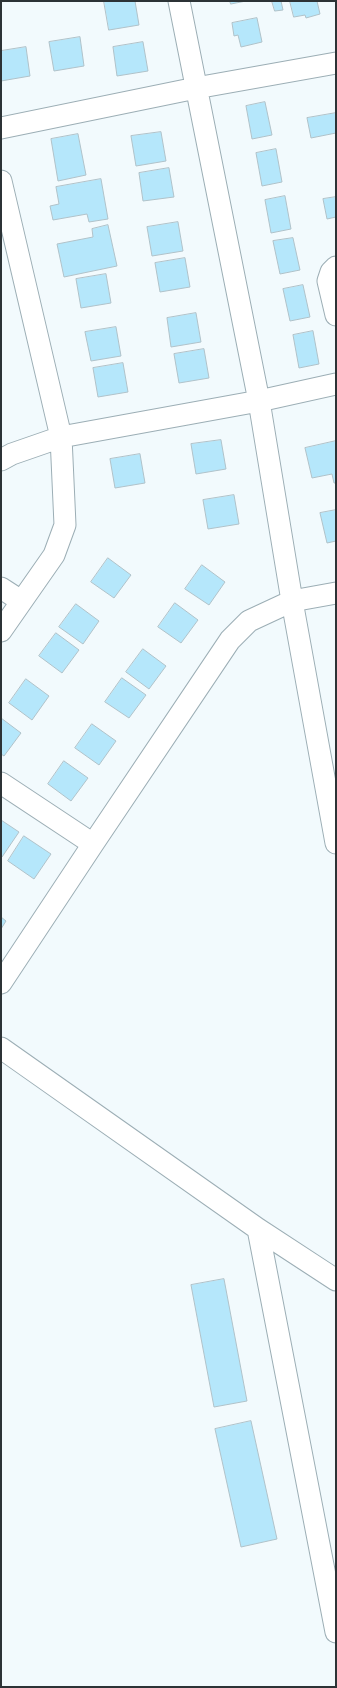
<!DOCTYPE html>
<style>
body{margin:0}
#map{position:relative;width:337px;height:1688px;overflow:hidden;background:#f2fafd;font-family:Figtree,sans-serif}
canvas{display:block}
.frame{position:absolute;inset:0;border:2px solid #2c3336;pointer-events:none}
</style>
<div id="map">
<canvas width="337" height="1688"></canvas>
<div class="frame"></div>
</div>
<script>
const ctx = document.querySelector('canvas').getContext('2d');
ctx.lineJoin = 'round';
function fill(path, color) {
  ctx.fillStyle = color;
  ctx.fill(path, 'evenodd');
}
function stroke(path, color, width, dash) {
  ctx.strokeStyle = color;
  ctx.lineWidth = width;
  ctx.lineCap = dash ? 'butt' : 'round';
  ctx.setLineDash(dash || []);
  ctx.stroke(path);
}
const building = new Path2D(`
 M 104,1 L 135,1 L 139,25 L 109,30 Z
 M 230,1 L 246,1 L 231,4 Z
 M 272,1 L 281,1 L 283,10 L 275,11 Z
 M 290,1 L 317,1 L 320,14 L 306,18 L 305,15 L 294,17 Z
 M 257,18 L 262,42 L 241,47 L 238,35 L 234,36 L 232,23 Z
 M 80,37 L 84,66 L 54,71 L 49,42 Z
 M 143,42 L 148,71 L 117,76 L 113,47 Z
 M 26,47 L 30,76 L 1,81 L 1,51 Z
 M 265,102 L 272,135 L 252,139 L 246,106 Z
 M 336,113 L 336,133 L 311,138 L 307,118 Z
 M 161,132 L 166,161 L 136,166 L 131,136 Z
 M 78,134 L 86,175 L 58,181 L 51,139 Z
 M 276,149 L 282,182 L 262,186 L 256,153 Z
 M 169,168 L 174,197 L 143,201 L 139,173 Z
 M 101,179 L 108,219 L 89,222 L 87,214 L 53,220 L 50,206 L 59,204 L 56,187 Z
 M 285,196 L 291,229 L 271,233 L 265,200 Z
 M 336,197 L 336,217 L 327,219 L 323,199 Z
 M 178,222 L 183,251 L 152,256 L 147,227 Z
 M 108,225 L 117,266 L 64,277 L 57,244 L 93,237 L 92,229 Z
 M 293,238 L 300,270 L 280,274 L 273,241 Z
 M 185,258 L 190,287 L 160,292 L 155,263 Z
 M 106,274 L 111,303 L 81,308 L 76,279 Z
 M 303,285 L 310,317 L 290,321 L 283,289 Z
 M 196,313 L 201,342 L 171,347 L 167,318 Z
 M 116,327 L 121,356 L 91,361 L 85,332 Z
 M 313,331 L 319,364 L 299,368 L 293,335 Z
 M 204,349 L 209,378 L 179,383 L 174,354 Z
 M 123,363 L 128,392 L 98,397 L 93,368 Z
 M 221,440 L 226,469 L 196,474 L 191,444 Z
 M 336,441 L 336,483 L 334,483 L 332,474 L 312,478 L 305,448 Z
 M 140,454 L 145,483 L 115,488 L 110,459 Z
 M 234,495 L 239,524 L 208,529 L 203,500 Z
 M 336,510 L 336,541 L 327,543 L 320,513 Z
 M 108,558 L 131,575 L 114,598 L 91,582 Z
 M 202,565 L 225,582 L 209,605 L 185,589 Z
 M 175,603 L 198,620 L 181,643 L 158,627 Z
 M 76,604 L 99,621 L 83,644 L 59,627 Z
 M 56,633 L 79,650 L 62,673 L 39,656 Z
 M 143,649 L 166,666 L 149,689 L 126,672 Z
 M 122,678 L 146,695 L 129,718 L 105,702 Z
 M 26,679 L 49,696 L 32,720 L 9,703 Z
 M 1,718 L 21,733 L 4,756 L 1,754 Z
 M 92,724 L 116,741 L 99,765 L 75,748 Z
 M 64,761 L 88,778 L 71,801 L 48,784 Z
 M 1,820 L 19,832 L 2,857 L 1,856 Z
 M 24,836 L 51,854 L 34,879 L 8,861 Z
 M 1,917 L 6,921 L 1,929 Z
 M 224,1279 L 247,1401 L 214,1407 L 191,1285 Z
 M 251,1421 L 277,1539 L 241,1547 L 215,1429 Z`);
const minor = new Path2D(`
 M 179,1 L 259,401 L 292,601 L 336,843
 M 1,128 L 196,88 L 336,63
 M 1,181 L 61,437 L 65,525 L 54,555 L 1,631
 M 336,267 L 331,272 L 328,281 L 336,315
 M 1,460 L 12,454 L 61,437 L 259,401 L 336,384
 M 1,588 L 21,601
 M 1,783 L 93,844
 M 1,983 L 93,844 L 230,640 L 249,621 L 292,601 L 336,593
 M 1,1048 L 258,1229 L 336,1280
 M 258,1229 L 336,1632`);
fill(building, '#b5e7fb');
stroke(building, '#b0c2c9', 1);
stroke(minor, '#9caeb5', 23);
stroke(minor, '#fff', 21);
</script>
